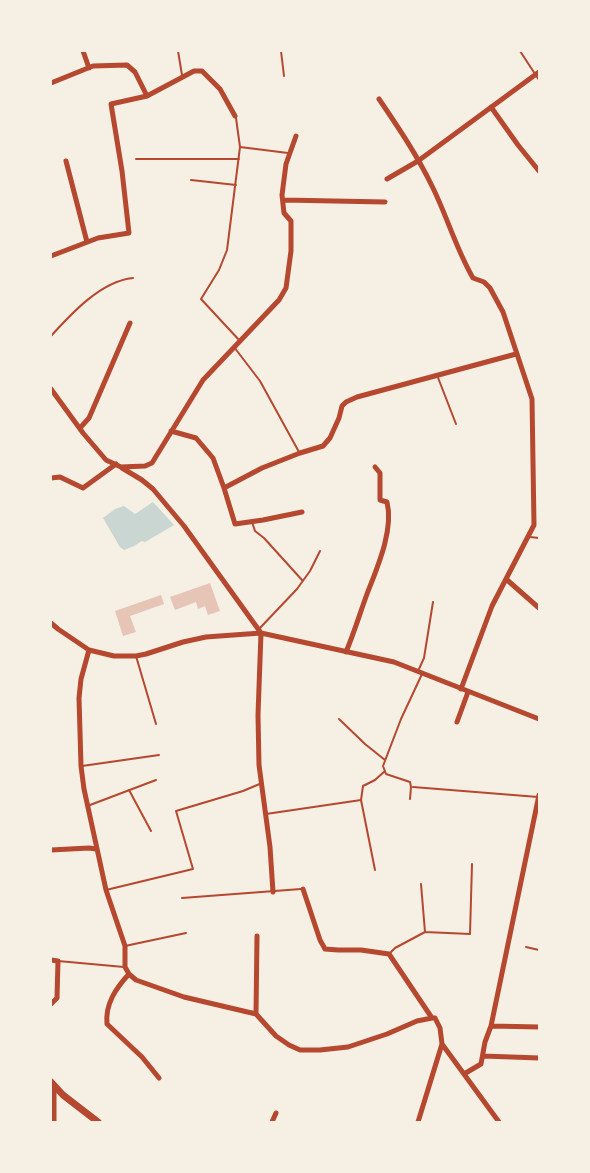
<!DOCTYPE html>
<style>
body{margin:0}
#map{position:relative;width:590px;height:1173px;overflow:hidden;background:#f6efe4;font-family:Roboto,sans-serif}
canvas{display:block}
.frame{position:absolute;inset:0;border:52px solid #f6efe4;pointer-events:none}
</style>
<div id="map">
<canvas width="590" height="1173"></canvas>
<div class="frame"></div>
</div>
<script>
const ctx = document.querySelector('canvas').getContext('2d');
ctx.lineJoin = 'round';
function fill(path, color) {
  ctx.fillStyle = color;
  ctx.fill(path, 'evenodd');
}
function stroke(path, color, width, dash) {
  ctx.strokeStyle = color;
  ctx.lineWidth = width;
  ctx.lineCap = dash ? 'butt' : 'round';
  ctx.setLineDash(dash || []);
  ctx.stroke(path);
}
const water = new Path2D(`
 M 153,502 L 174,525 L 145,542 L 142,541 L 134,546 L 124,550 L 120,547 L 103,518 L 115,509 L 124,506 L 135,514 Z`);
const building = new Path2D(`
 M 210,583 L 220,611 L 208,615 L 205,606 L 198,609 L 196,602 L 175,610 L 170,597 Z
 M 161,595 L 164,604 L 130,616 L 136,632 L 123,636 L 115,611 Z`);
const service = new Path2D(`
 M 178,51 L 182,75
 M 281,51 L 284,76
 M 520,51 L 539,80
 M 236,118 L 240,147 L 227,250 L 219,270 L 201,299 L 240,341
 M 240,147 L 288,153
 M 136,159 L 239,159
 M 191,180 L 236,185
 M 51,336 C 71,314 101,281 133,278
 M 234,347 L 260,381 L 299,452
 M 437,375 L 456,424
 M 252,522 L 255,531 L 264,538 L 302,580
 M 530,537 L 539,538
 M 259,629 L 297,589 L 310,571 L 320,551
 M 136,656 L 156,724
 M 419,669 L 424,658 L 433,602
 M 339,719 L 365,744 L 385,760
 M 82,766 L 159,755
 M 413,787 L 538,797
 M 129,790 L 151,831
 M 410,799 L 411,787 L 410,782 L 386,774 L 383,766 L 401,719 L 422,674
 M 90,805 L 156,780
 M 266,814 L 361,800
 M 375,870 L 361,800 L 363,786 L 375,780 L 385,771
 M 421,884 L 425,932
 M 106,890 L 193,869 L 176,811 L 243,791 L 262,783
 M 182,898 L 301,889
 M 125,946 L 186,933
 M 526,947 L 539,950
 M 389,954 L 395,948 L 425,932 L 470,934 L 472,864
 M 58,961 L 124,967`);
const minor = new Path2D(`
 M 83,51 L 89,68
 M 51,83 L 93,66 L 127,65 L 135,72 L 147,96
 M 379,99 C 398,127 417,155 432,186 C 447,216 456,249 473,278 L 484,282 L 490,288 L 503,312 L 532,399 L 534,525 L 492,606 L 461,689
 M 491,107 L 518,145 L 539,171
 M 66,161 L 87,242
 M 387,179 L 418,161 L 539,72
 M 283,200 L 385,202
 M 51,256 L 98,238 L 129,233 L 122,171 L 111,104 L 147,96 L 194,71 L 202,71 L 220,89 L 235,116
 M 51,389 L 83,433 L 106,460 L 121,467 L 145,466 L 152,463 L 203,380 L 279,300 L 286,288 L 291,251 L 291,221 L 284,213 L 282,195 L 286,164 L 296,136
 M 80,428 L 89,418 L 130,323
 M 171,431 L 196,438 L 213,458 L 224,488 L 235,524 L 263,520 L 302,512
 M 122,468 L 142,480 L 153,489 L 184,526 L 261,633
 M 51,478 L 60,477 L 83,488 L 116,464
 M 224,488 L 262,468 L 300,453 L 323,446 L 330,438 L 339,418 L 342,406 L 346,402 L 357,397 L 516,354
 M 506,579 L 539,608
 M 51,623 L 58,629 L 89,650 L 114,656 L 136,656 L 146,654 L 183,642 L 206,637 L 261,633 L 394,662 L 539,719
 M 261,633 L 258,715 L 259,765 L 270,847 L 273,892
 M 89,650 L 81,679 L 79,698 L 81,766 L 84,789 L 106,890 L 125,946 L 125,967 L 129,974 L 136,980 L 184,997 L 256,1014 L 276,1036 L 289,1045 L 300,1050 L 320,1050 L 348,1047 L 387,1034 L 417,1021 L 432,1018
 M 346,652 C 354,633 360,613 367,594 C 377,568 394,530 387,502 L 380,500 L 380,473 L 375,467
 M 457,722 L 468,692
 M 51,850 L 89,848 L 96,849
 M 303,889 L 320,940 L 325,949 L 338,950 L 361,950 L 389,954 L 432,1018 L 435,1018 L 440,1028 L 442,1044 L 499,1122
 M 51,960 L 58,961 L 57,998 L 51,1004
 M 129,974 C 116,988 105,1004 107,1024 L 142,1057 L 159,1078
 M 256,1014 L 257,936
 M 491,1026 L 539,1027
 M 483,1056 L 539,1058
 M 464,1074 L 481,1064 L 485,1042 L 491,1026 L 539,795
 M 54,1085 L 54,1122
 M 272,1122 L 276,1113
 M 418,1122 L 442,1044`);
const tertiary = new Path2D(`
 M 51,1082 L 63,1095 L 98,1122`);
fill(water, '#c9d6d2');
fill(building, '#e6c5b7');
stroke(service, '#b5482f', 2);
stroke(minor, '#b5482f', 5);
stroke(tertiary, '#b5482f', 7);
</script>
